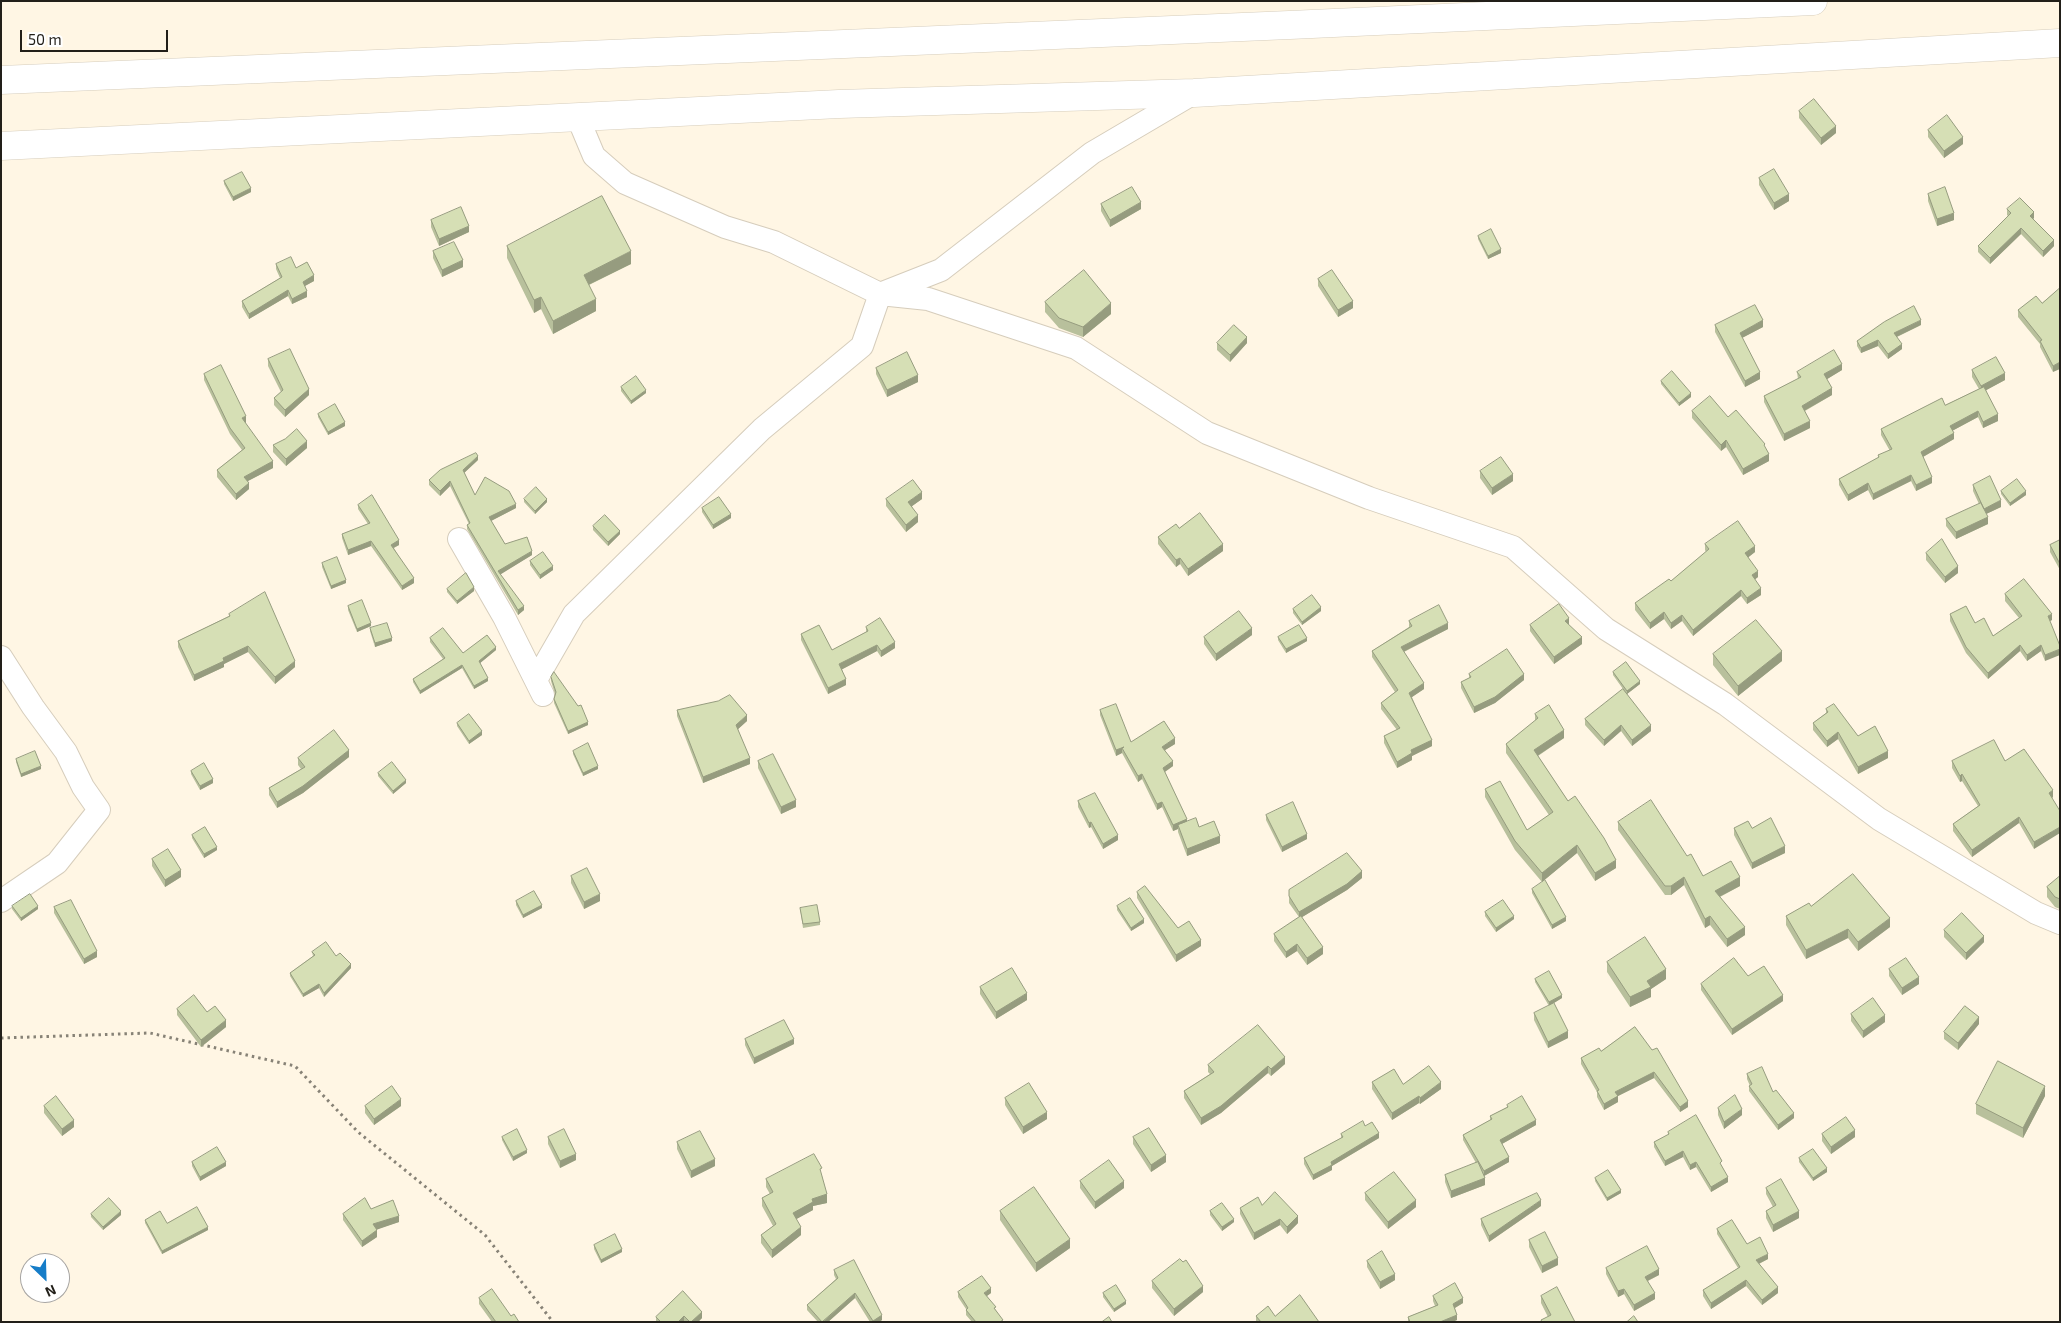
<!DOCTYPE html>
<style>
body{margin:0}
#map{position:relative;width:2061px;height:1323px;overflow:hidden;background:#fff6e4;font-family:"Exo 2",sans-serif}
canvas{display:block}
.frame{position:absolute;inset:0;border:2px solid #221f19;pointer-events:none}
.north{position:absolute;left:20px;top:1253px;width:50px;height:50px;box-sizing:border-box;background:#fff;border:1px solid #a7a5a3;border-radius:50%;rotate:156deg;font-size:14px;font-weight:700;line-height:20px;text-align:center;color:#221f19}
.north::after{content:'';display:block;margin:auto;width:18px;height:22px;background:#167dc8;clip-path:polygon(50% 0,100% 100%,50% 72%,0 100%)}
.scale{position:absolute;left:20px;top:30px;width:148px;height:22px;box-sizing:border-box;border:2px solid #221f19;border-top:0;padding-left:6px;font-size:15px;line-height:18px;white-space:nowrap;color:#221f19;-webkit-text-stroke:4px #fff;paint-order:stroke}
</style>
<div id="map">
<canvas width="2061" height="1323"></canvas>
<div class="frame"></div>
<div class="north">N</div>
<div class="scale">50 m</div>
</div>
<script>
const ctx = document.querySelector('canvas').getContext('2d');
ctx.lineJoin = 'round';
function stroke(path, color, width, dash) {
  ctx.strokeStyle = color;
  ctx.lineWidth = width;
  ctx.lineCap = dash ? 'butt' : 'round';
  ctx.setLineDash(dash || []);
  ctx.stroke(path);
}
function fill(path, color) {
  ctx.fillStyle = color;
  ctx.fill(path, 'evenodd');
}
const path = new Path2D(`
 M 1,1038 L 150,1033 L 295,1066 L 358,1132 L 485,1235 L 553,1322`);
const street = new Path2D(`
 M 578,118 L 594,156 L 625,183 L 725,227 L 774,242 L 880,294 L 928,299 L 1076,348 L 1207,433 L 1369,498 L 1513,547 L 1606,629 L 1725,704 L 1879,819 L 2036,913 L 2060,923
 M 459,539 L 504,617 L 543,695
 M 1,657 L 33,707 L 66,752 L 83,787 L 99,810 L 57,863 L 1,901
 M 536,680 L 574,614 L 762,429 L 862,346 L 880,294 L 941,270 L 1092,153 L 1194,93`);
const secondary = new Path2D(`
 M 1,80 C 605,59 1209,28 1813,1
 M 1,146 L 839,104 L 1194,93 L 2060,43`);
const wall = new Path2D(`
 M 1799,111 L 1836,133 L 1821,145 L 1799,118 Z
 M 1928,130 L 1963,144 L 1944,158 L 1928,137 Z
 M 1759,178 L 1789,201 L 1774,210 L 1759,185 Z
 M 224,181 L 251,192 L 233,201 L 224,184 Z
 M 1928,194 L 1954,220 L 1937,226 L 1928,201 Z
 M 1101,204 L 1141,209 L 1110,227 L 1101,211 Z
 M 2007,209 L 2034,218 L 2033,219 L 2054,246 L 2043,257 L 2021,234 L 1990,264 L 1978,252 L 1978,246 L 2008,216 L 2007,215 Z
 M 431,220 L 469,232 L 439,246 L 431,227 Z
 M 1478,236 L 1501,253 L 1488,259 L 1478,239 Z
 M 507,246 L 631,264 L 589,285 L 596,311 L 553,334 L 541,309 L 534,313 L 507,258 Z
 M 433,251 L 463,267 L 442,277 L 433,258 Z
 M 276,264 L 296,268 L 314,281 L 305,286 L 307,297 L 292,304 L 288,296 L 249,319 L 242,307 L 242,301 L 280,278 L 276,269 Z
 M 1318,279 L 1353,308 L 1338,317 L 1318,286 Z
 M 2060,288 L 2053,372 L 2040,347 L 2040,344 L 2018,317 L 2018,310 L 2042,303 Z
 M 1045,302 L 1111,314 L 1083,337 L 1059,328 L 1045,312 Z
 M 1715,325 L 1763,327 L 1742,338 L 1760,379 L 1745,387 L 1715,332 Z
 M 1921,325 L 1897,337 L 1902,349 L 1888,359 L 1878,346 L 1861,353 L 1857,346 L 1857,341 Z
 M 1217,343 L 1247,343 L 1230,362 L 1217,350 Z
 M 268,359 L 309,395 L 285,417 L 274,405 L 274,398 L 281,392 L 268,366 Z
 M 876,368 L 918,382 L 887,397 L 876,374 Z
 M 1842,370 L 1827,379 L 1832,395 L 1805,411 L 1810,428 L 1784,441 L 1764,402 L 1764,396 L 1798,379 L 1797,372 Z
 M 1972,370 L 2005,380 L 1986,390 L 1998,421 L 1983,428 L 1978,417 L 1952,431 L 1954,439 L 1923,457 L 1932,483 L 1916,491 L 1911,481 L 1873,500 L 1868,490 L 1848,501 L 1839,485 L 1839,479 L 1878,458 L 1878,455 L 1890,451 L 1881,435 L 1881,429 L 1945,405 L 1979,389 L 1972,377 Z
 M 204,374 L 246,423 L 245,423 L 273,468 L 248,481 L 249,489 L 236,500 L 217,477 L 217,470 L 242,450 L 230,434 L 204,380 Z
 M 1661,381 L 1691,397 L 1679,406 L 1661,384 Z
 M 621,387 L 646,393 L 631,404 L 621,391 Z
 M 1692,411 L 1728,417 L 1765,448 L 1769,461 L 1743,475 L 1726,447 L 1721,451 L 1692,418 Z
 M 318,414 L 345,426 L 328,435 L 318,417 Z
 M 273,445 L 307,448 L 286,466 L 273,452 Z
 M 478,460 L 464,473 L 475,495 L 516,508 L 491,521 L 505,544 L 532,555 L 500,574 L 524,610 L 518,615 L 467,529 L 467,525 L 469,524 L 450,486 L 440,496 L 429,485 L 429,480 Z
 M 1480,471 L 1513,481 L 1492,495 L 1480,478 Z
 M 1973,485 L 2001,507 L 1986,514 L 1988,524 L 1956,539 L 1946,526 L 1946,519 L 1979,504 L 1973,491 Z
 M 2001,491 L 2026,495 L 2010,506 L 2001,494 Z
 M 524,499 L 547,502 L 535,514 L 524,502 Z
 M 886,499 L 922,499 L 912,506 L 918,522 L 906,532 L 886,506 Z
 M 358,505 L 399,545 L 394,548 L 414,583 L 402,590 L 371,546 L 348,555 L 342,538 L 342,534 L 368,524 L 358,509 Z
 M 702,508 L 731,518 L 713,529 L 702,512 Z
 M 593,526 L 620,534 L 608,546 L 593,530 Z
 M 1179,528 L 1223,551 L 1188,576 L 1180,564 L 1176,567 L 1158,544 L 1158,537 Z
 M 2060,540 L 2060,570 L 2050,552 L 2050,545 Z
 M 1705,544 L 1755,552 L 1748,557 L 1758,577 L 1755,579 L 1761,595 L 1747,604 L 1741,596 L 1693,636 L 1682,621 L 1671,629 L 1664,619 L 1650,629 L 1635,610 L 1635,603 L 1671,581 L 1706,552 L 1705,550 Z
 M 1926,553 L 1958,573 L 1945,583 L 1926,560 Z
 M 530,561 L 553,570 L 540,579 L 530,565 Z
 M 322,563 L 346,583 L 331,589 L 322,567 Z
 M 447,589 L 474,591 L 457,604 L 447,592 Z
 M 2005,594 L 2052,620 L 2050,621 L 2045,661 L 2041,651 L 2027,661 L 2020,651 L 1988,679 L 1966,653 L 1950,621 L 1950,614 L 1993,636 L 2019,618 L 2005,601 Z
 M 348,606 L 371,626 L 357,632 L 348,610 Z
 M 1293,609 L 1321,611 L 1302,625 L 1293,613 Z
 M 229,614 L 295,667 L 275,684 L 248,652 L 224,664 L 224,667 L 194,681 L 178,647 L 178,641 L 229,616 Z
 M 1409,621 L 1448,629 L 1404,652 L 1424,689 L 1412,697 L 1432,746 L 1412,756 L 1412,760 L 1397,768 L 1384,743 L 1384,736 L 1397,730 L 1381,709 L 1381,703 L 1395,692 L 1372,657 L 1372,651 L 1409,627 Z
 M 1569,624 L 1569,625 L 1582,644 L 1554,664 L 1530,631 L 1530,625 Z
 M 866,627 L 895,648 L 881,657 L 877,651 L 842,669 L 846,685 L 828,694 L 801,640 L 801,634 L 832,650 L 866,632 Z
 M 370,628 L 392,641 L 375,647 L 370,631 Z
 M 1252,635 L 1216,661 L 1204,644 L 1204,637 Z
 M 1278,637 L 1307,641 L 1286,653 L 1278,640 Z
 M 430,638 L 463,653 L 496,650 L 480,663 L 488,681 L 474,689 L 462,668 L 420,694 L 413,682 L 413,679 L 443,659 L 430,642 Z
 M 1713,654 L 1782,661 L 1738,696 L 1713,665 Z
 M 1613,672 L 1640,684 L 1627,694 L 1651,731 L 1632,746 L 1621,731 L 1604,746 L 1585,725 L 1585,719 L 1623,689 L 1613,675 Z
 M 1469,674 L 1524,680 L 1495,703 L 1474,713 L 1461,688 L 1461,682 L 1469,678 Z
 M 551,677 L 578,706 L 588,725 L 568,734 L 554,703 L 554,699 L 555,694 L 551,681 Z
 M 1826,709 L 1858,736 L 1888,758 L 1858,774 L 1838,739 L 1827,747 L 1813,730 L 1813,723 L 1826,713 Z
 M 677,710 L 747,721 L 738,729 L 750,764 L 703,783 L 677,716 Z
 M 1100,710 L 1131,742 L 1175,744 L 1165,750 L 1173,766 L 1165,772 L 1187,822 L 1199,827 L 1220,843 L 1187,856 L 1178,832 L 1178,829 L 1173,831 L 1162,807 L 1157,810 L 1142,779 L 1138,782 L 1122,753 L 1116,756 L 1100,715 Z
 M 1535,714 L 1564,738 L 1538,756 L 1568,801 L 1616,868 L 1595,881 L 1577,853 L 1542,882 L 1515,850 L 1485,797 L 1485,789 L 1527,830 L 1549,815 L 1506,753 L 1506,744 L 1535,721 Z
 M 457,723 L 482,735 L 469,744 L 457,726 Z
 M 573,751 L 598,769 L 583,776 L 573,754 Z
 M 349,757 L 303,793 L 277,808 L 269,795 L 269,788 L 301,769 L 298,765 L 298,758 Z
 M 16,759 L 41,769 L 21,777 L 16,762 Z
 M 758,761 L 796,807 L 781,814 L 758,768 Z
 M 1952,761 L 2005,761 L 2053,797 L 2052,798 L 2034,849 L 2019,823 L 1972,857 L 1953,831 L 1953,824 L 1978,806 L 1962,781 L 1960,782 L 1952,768 Z
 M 191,771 L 213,783 L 200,790 L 191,774 Z
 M 378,773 L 406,783 L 393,794 L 378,776 Z
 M 1078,801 L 1118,840 L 1103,849 L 1091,827 L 1089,828 L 1078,807 Z
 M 1266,815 L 1307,839 L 1282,852 L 1266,820 Z
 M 1618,822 L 1687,856 L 1703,876 L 1740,886 L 1720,897 L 1745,935 L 1727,947 L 1710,925 L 1705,928 L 1684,885 L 1671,895 L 1665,895 L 1618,830 Z
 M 1734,828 L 1752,828 L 1785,853 L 1752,869 L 1734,835 Z
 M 192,835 L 217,850 L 204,858 L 192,838 Z
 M 152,859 L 181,877 L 165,887 L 152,866 Z
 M 571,876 L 600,901 L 584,909 L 571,883 Z
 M 2060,876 L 2060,909 L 2055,907 L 2047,897 L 2047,887 Z
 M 1362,878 L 1347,890 L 1302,917 L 1323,954 L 1307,965 L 1297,951 L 1286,958 L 1274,941 L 1274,934 L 1299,917 L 1289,903 L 1289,890 Z
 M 1532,889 L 1566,921 L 1552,929 L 1532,893 Z
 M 1137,892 L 1178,928 L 1201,946 L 1176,962 L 1137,898 Z
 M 516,901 L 542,908 L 523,918 L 516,905 Z
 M 12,906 L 38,909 L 21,921 L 12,909 Z
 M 1117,906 L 1144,923 L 1131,931 L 1117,910 Z
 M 1811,906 L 1890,927 L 1858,951 L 1848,938 L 1806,959 L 1786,925 L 1786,916 Z
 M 54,907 L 97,957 L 84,964 L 54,913 Z
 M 800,908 L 820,922 L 820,925 L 803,928 Z
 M 1485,912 L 1514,919 L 1496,932 L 1485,916 Z
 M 1944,930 L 1984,942 L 1966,960 L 1944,937 Z
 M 312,952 L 336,956 L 351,968 L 324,997 L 319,988 L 303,997 L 290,976 L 290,973 L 313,956 Z
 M 1607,962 L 1666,979 L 1651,989 L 1651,997 L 1630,1007 L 1607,972 Z
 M 1889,969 L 1919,984 L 1902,995 L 1889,976 Z
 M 1748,976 L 1783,1001 L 1732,1035 L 1701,990 L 1701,984 Z
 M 1535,979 L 1562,998 L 1549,1006 L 1535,982 Z
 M 980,987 L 1027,1000 L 996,1019 L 980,994 Z
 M 177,1009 L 207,1012 L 226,1027 L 201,1047 L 177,1015 Z
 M 1534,1013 L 1568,1038 L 1548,1048 L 1534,1020 Z
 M 1851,1014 L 1885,1022 L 1863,1038 L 1851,1021 Z
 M 1979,1024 L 1958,1050 L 1944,1039 L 1944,1032 Z
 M 1635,1027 L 1688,1107 L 1680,1112 L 1654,1078 L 1618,1096 L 1618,1102 L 1604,1110 L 1597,1097 L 1597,1092 L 1581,1064 L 1581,1058 L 1601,1051 Z
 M 745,1039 L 794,1044 L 754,1064 L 745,1045 Z
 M 1285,1064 L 1271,1076 L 1268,1073 L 1221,1113 L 1201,1125 L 1184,1098 L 1184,1091 L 1210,1074 L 1208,1072 L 1208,1065 Z
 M 1747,1074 L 1773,1092 L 1794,1118 L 1778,1130 L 1749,1091 L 1749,1086 L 1750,1086 L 1747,1079 Z
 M 1372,1082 L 1403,1084 L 1441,1089 L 1420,1104 L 1419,1103 L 1392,1120 L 1372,1089 Z
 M 2045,1096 L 2023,1138 L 1976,1114 L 1976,1104 Z
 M 1005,1098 L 1047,1119 L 1023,1134 L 1005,1105 Z
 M 1507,1105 L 1536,1125 L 1502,1144 L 1509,1162 L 1484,1176 L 1485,1185 L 1451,1198 L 1445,1182 L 1445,1175 L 1476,1163 L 1463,1140 L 1463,1135 L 1490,1120 L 1490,1116 L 1507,1107 Z
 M 44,1106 L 74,1127 L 62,1136 L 44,1113 Z
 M 365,1106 L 401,1106 L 374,1125 L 365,1113 Z
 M 1718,1108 L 1742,1115 L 1724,1129 L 1718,1115 Z
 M 1668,1132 L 1722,1167 L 1728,1182 L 1711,1192 L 1696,1167 L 1690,1170 L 1683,1157 L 1665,1166 L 1654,1147 L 1654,1142 L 1668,1135 Z
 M 1341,1134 L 1379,1138 L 1332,1166 L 1332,1170 L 1313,1180 L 1304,1164 L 1304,1158 L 1341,1138 Z
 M 1822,1134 L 1855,1137 L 1831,1154 L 1822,1141 Z
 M 502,1137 L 527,1153 L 513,1161 L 502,1140 Z
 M 548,1137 L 576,1160 L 560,1168 L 548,1144 Z
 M 1133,1137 L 1166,1162 L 1151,1172 L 1133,1144 Z
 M 677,1142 L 715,1166 L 691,1178 L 677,1149 Z
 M 1799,1158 L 1827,1172 L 1813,1181 L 1799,1162 Z
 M 192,1162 L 226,1166 L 200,1181 L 192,1166 Z
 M 822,1176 L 827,1203 L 813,1206 L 813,1210 L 796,1219 L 801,1235 L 772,1258 L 761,1243 L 761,1235 L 773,1226 L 762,1206 L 762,1198 L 770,1194 L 766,1187 L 766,1179 Z
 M 1595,1178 L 1621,1193 L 1607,1201 L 1595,1181 Z
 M 1080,1181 L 1124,1188 L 1095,1209 L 1080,1188 Z
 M 1766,1188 L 1799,1218 L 1773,1232 L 1766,1218 L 1766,1211 L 1773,1207 L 1766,1194 Z
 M 1365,1193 L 1416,1207 L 1388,1229 L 1365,1200 Z
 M 1262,1205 L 1298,1223 L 1287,1234 L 1280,1225 L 1254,1240 L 1240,1214 L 1240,1208 Z
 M 1541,1206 L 1489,1242 L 1481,1225 L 1481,1219 Z
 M 371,1209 L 399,1222 L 377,1229 L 377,1237 L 362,1247 L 343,1220 L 343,1214 Z
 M 1000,1211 L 1070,1248 L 1036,1272 L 1000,1220 Z
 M 1210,1211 L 1234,1222 L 1222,1231 L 1210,1215 Z
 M 91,1214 L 121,1215 L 103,1230 L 91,1217 Z
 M 145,1220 L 208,1230 L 162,1254 L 145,1223 Z
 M 1717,1229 L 1747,1244 L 1768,1259 L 1759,1264 L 1778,1293 L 1762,1305 L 1746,1286 L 1711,1309 L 1703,1296 L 1703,1290 L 1738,1268 L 1717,1234 Z
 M 1529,1240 L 1558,1265 L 1542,1273 L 1529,1247 Z
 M 594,1245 L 622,1252 L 601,1263 L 594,1249 Z
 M 1367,1261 L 1395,1280 L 1380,1289 L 1367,1267 Z
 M 1606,1268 L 1659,1275 L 1648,1281 L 1655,1299 L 1634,1311 L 1624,1294 L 1618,1297 L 1606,1274 Z
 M 834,1270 L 882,1320 L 879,1322 L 870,1322 L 855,1298 L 828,1322 L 818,1322 L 807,1310 L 807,1305 L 836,1279 L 834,1275 Z
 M 1152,1281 L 1203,1292 L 1174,1316 L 1152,1288 Z
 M 683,1291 L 702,1318 L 698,1322 L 656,1322 L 656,1317 Z
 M 958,1292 L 991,1293 L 987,1296 L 1003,1322 L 972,1322 L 966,1315 L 966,1309 L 958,1297 Z
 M 1103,1293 L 1126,1304 L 1114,1312 L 1103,1297 Z
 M 1433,1296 L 1463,1303 L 1455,1308 L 1457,1320 L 1452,1322 L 1408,1322 L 1408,1317 L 1435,1306 L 1433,1301 Z
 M 1541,1296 L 1575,1322 L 1541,1322 L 1541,1320 L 1548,1317 L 1541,1303 Z
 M 479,1298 L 511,1316 L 519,1322 L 492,1322 L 479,1304 Z
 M 1256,1316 L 1275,1316 L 1319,1322 L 1256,1322 Z`);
const shadedWall = new Path2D(`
 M 1836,126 L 1836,133 L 1821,145 L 1821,138 Z
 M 1963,137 L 1963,144 L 1944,158 L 1944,151 Z
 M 251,188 L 251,192 L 233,201 L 233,197 Z
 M 1789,194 L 1789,201 L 1774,210 L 1774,203 Z
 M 1141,202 L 1141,209 L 1110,227 L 1110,220 Z
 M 2034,212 L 2034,218 L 2030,222 L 2030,216 Z
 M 1954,213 L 1954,220 L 1937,226 L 1937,219 Z
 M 469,226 L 469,232 L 439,246 L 439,239 Z
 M 2021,228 L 2021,234 L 1990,264 L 1990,258 Z
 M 2054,240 L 2054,246 L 2043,257 L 2043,251 Z
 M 1501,249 L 1501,253 L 1488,259 L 1488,256 Z
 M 631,251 L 631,264 L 584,287 L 584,275 Z
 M 463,260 L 463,267 L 442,277 L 442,270 Z
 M 314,275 L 314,281 L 303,287 L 303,282 Z
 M 288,290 L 288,296 L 249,319 L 249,314 Z
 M 307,291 L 307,297 L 292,304 L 292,299 Z
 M 541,297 L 541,309 L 534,313 L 534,300 Z
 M 596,299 L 596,311 L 553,334 L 553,321 Z
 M 1353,301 L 1353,308 L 1338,317 L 1338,310 Z
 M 1111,303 L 1111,314 L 1083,337 L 1083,327 Z
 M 1763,320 L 1763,327 L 1740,339 L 1740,333 Z
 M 1921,320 L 1921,325 L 1894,338 L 1894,333 Z
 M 1247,337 L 1247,343 L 1230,362 L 1230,355 Z
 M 1878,340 L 1878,346 L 1861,353 L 1861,348 Z
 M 1902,344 L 1902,349 L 1888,359 L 1888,354 Z
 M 2060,362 L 2060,369 L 2053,372 L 2053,366 Z
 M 1842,364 L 1842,370 L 1824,381 L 1824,374 Z
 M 1760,372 L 1760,379 L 1745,387 L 1745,381 Z
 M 2005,373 L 2005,380 L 1981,393 L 1981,386 Z
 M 918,375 L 918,382 L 887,397 L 887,390 Z
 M 1832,388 L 1832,395 L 1802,412 L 1802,406 Z
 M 309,389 L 309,395 L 285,417 L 285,410 Z
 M 646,390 L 646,393 L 631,404 L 631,401 Z
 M 1691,393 L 1691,397 L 1679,406 L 1679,403 Z
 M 1978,411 L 1978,417 L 1950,432 L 1950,426 Z
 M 1998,414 L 1998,421 L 1983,428 L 1983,422 Z
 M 246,416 L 246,423 L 242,425 L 242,418 Z
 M 1810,421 L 1810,428 L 1784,441 L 1784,434 Z
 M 345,422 L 345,426 L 328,435 L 328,432 Z
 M 1954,433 L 1954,439 L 1921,458 L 1921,452 Z
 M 1726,440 L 1726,447 L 1721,451 L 1721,445 Z
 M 307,441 L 307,448 L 286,466 L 286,459 Z
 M 1769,454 L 1769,461 L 1743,475 L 1743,469 Z
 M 478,456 L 478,460 L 463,474 L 463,470 Z
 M 273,461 L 273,468 L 244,483 L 244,477 Z
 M 1513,474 L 1513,481 L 1492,495 L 1492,488 Z
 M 1911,475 L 1911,481 L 1873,500 L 1873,494 Z
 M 1932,477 L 1932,483 L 1916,491 L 1916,485 Z
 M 450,481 L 450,486 L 440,496 L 440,491 Z
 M 249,483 L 249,489 L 236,500 L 236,494 Z
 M 1868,483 L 1868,490 L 1848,501 L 1848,495 Z
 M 2026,491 L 2026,495 L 2010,506 L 2010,503 Z
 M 922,492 L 922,499 L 908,509 L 908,502 Z
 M 547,499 L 547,502 L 535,514 L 535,511 Z
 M 2001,500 L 2001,507 L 1984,515 L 1984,509 Z
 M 516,504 L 516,508 L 489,522 L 489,517 Z
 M 731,514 L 731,518 L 713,529 L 713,525 Z
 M 918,515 L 918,522 L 906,532 L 906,525 Z
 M 1988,517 L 1988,524 L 1956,539 L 1956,532 Z
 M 620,531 L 620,534 L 608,546 L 608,542 Z
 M 399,540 L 399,545 L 391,549 L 391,545 Z
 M 371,541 L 371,546 L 348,555 L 348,550 Z
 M 1223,544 L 1223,551 L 1188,576 L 1188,569 Z
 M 1755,546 L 1755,552 L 1745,560 L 1745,553 Z
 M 532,551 L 532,555 L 498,576 L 498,571 Z
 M 1180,558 L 1180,564 L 1176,567 L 1176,560 Z
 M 553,566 L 553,570 L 540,579 L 540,575 Z
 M 1958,566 L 1958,573 L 1945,583 L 1945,577 Z
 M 1758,571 L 1758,577 L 1752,582 L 1752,575 Z
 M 414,578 L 414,583 L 402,590 L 402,586 Z
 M 346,580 L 346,583 L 331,589 L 331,586 Z
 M 474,587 L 474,591 L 457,604 L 457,601 Z
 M 1761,588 L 1761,595 L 1747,604 L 1747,598 Z
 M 1741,590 L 1741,596 L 1693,636 L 1693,630 Z
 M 524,606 L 524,610 L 518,615 L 518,610 Z
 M 1321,607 L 1321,611 L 1302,625 L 1302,622 Z
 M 1664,612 L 1664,619 L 1650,629 L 1650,623 Z
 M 2052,614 L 2052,620 L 2048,622 L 2048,616 Z
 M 1682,615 L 1682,621 L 1671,629 L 1671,623 Z
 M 1569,618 L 1569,624 L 1565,628 L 1565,621 Z
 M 371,623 L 371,626 L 357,632 L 357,629 Z
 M 1448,623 L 1448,629 L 1401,653 L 1401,647 Z
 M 1252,628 L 1252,635 L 1216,661 L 1216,654 Z
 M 1582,637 L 1582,644 L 1554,664 L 1554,657 Z
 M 392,638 L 392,641 L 375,647 L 375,643 Z
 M 1307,638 L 1307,641 L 1286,653 L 1286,649 Z
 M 895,642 L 895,648 L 881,657 L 881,651 Z
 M 877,645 L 877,651 L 839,671 L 839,664 Z
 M 2020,645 L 2020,651 L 1988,679 L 1988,673 Z
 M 2041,645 L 2041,651 L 2027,661 L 2027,655 Z
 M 248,646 L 248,652 L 224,664 L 224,667 L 194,681 L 194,675 L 223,658 Z
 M 496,647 L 496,650 L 479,664 L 479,661 Z
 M 2060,649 L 2060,655 L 2045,661 L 2045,655 Z
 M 1782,651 L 1782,661 L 1738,696 L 1738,686 Z
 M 295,661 L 295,667 L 275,684 L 275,677 Z
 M 462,665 L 462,668 L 420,694 L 420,691 Z
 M 1524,674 L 1524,680 L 1495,703 L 1474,713 L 1474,707 Z
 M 488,678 L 488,681 L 474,689 L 474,686 Z
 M 846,679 L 846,685 L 828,694 L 828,688 Z
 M 1640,681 L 1640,684 L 1627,694 L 1627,691 Z
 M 1424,683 L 1424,689 L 1409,699 L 1409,693 Z
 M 747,715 L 747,721 L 736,731 L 736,725 Z
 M 588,722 L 588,725 L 568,734 L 568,731 Z
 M 1621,725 L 1621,731 L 1604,746 L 1604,740 Z
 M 1651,725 L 1651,731 L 1632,746 L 1632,740 Z
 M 1564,730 L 1564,738 L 1534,758 L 1534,750 Z
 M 482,731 L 482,735 L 469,744 L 469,741 Z
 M 1838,732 L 1838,739 L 1827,747 L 1827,741 Z
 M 1175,738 L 1175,744 L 1162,752 L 1162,747 Z
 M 1432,740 L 1432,746 L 1412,756 L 1412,760 L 1397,768 L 1397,762 L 1411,750 Z
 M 1124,747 L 1122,748 L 1122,753 L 1116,756 L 1116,750 Z
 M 349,750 L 349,757 L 303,793 L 277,808 L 277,802 Z
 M 1888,751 L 1888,758 L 1858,774 L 1858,767 Z
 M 750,758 L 750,764 L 703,783 L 703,777 Z
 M 1173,761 L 1173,766 L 1163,773 L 1163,768 Z
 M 41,766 L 41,769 L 21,777 L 21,774 Z
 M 598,766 L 598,769 L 583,776 L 583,773 Z
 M 1142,774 L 1142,779 L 1138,782 L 1138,776 Z
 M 1962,774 L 1962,781 L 1960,782 L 1960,776 Z
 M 213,779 L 213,783 L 200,790 L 200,786 Z
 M 406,780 L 406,783 L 393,794 L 393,791 Z
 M 2053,790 L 2053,797 L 2049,800 L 2049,793 Z
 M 796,800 L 796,807 L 781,814 L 781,807 Z
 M 1162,802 L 1162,807 L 1157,810 L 1157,804 Z
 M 2019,817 L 2019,823 L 1972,857 L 1972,850 Z
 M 1187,819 L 1187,824 L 1178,825 L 1178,829 L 1173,831 L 1173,825 Z
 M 1091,822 L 1091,827 L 1089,828 L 1089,823 Z
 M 2060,827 L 2060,833 L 2034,849 L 2034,842 Z
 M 1307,834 L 1307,839 L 1282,852 L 1282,847 Z
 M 1118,835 L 1118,840 L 1103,849 L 1103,844 Z
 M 1220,836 L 1220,843 L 1187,856 L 1187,849 Z
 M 1577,845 L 1577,853 L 1542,882 L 1542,873 Z
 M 1785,846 L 1785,853 L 1752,869 L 1752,863 Z
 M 217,847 L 217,850 L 204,858 L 204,854 Z
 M 1616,860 L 1616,868 L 1595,881 L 1595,873 Z
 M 181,870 L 181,877 L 165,887 L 165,880 Z
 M 1362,871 L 1362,878 L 1347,890 L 1299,919 L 1299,912 Z
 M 1684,877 L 1684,885 L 1671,895 L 1671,886 Z
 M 1740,877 L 1740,886 L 1715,899 L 1715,891 Z
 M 600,894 L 600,901 L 584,909 L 584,902 Z
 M 542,905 L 542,908 L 523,918 L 523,915 Z
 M 38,906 L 38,909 L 21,921 L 21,918 Z
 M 1514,916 L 1514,919 L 1496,932 L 1496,928 Z
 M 1710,916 L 1710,925 L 1705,928 L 1705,919 Z
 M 1566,917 L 1566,921 L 1552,929 L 1552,925 Z
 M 1890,918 L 1890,927 L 1858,951 L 1858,942 Z
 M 1144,919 L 1144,923 L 1131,931 L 1131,928 Z
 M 1745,927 L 1745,935 L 1727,947 L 1727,939 Z
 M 1848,929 L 1848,938 L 1806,959 L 1806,950 Z
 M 1984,936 L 1984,942 L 1966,960 L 1966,953 Z
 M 1201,940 L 1201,946 L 1176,962 L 1176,955 Z
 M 1297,944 L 1297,951 L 1286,958 L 1286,952 Z
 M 1323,947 L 1323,954 L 1307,965 L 1307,958 Z
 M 97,951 L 97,957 L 84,964 L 84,959 Z
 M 351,964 L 351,968 L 324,997 L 324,993 Z
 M 1666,969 L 1666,979 L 1651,989 L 1651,997 L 1630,1007 L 1630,997 L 1647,981 Z
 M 1919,977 L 1919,984 L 1902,995 L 1902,988 Z
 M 319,984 L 319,988 L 303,997 L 303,994 Z
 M 1027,993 L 1027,1000 L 996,1019 L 996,1012 Z
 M 1562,995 L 1562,998 L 1549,1006 L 1549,1002 Z
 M 1783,995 L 1783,1001 L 1732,1035 L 1732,1029 Z
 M 1885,1015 L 1885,1022 L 1863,1038 L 1863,1031 Z
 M 1979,1017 L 1979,1024 L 1958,1050 L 1958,1043 Z
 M 226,1020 L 226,1027 L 201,1047 L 201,1040 Z
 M 1568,1031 L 1568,1038 L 1548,1048 L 1548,1042 Z
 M 794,1039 L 794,1044 L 754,1064 L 754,1058 Z
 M 1285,1057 L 1285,1064 L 1271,1076 L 1271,1069 Z
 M 1268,1066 L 1268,1073 L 1221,1113 L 1201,1125 L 1201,1118 Z
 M 1654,1072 L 1654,1078 L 1618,1096 L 1618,1102 L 1604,1110 L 1604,1104 L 1615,1092 Z
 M 1441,1082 L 1441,1089 L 1420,1104 L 1420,1098 Z
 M 2045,1086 L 2045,1096 L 2023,1138 L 2023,1128 Z
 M 1419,1096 L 1419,1103 L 1392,1120 L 1392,1113 Z
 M 401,1099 L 401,1106 L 374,1125 L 374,1119 Z
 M 1688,1101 L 1688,1107 L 1680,1112 L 1680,1107 Z
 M 1742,1109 L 1742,1115 L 1724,1129 L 1724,1122 Z
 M 1047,1112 L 1047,1119 L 1023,1134 L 1023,1127 Z
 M 1794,1113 L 1794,1118 L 1778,1130 L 1778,1125 Z
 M 74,1120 L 74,1127 L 62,1136 L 62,1129 Z
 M 1536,1120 L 1536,1125 L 1500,1145 L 1500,1140 Z
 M 1855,1130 L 1855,1137 L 1831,1154 L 1831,1147 Z
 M 1379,1133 L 1379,1138 L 1332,1166 L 1332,1170 L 1313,1180 L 1313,1175 L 1331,1162 Z
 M 527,1150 L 527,1153 L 513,1161 L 513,1157 Z
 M 1683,1151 L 1683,1157 L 1665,1166 L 1665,1161 Z
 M 576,1154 L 576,1160 L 560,1168 L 560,1161 Z
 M 1166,1155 L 1166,1162 L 1151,1172 L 1151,1165 Z
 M 1509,1157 L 1509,1162 L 1484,1176 L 1484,1171 Z
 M 715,1159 L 715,1166 L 691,1178 L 691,1171 Z
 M 226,1162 L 226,1166 L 200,1181 L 200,1177 Z
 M 1696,1162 L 1696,1167 L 1690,1170 L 1690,1165 Z
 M 1827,1168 L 1827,1172 L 1813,1181 L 1813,1178 Z
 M 1728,1177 L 1728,1182 L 1711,1192 L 1711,1187 Z
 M 1485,1178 L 1485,1185 L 1451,1198 L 1451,1191 Z
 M 1124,1181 L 1124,1188 L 1095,1209 L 1095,1202 Z
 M 1621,1190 L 1621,1193 L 1607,1201 L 1607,1198 Z
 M 827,1194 L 827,1203 L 813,1206 L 813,1210 L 793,1221 L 793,1213 L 812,1199 Z
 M 1416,1200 L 1416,1207 L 1388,1229 L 1388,1222 Z
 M 1541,1200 L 1541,1206 L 1489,1242 L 1489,1236 Z
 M 121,1211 L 121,1215 L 103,1230 L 103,1227 Z
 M 1799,1211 L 1799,1218 L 1773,1232 L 1773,1225 Z
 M 399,1216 L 399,1222 L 373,1231 L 373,1224 Z
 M 1298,1216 L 1298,1223 L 1287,1234 L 1287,1227 Z
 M 1234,1219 L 1234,1222 L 1222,1231 L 1222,1227 Z
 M 1280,1219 L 1280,1225 L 1254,1240 L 1254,1233 Z
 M 208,1227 L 208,1230 L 162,1254 L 162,1251 Z
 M 801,1227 L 801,1235 L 772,1258 L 772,1250 Z
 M 377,1230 L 377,1237 L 362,1247 L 362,1241 Z
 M 1070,1239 L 1070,1248 L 1036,1272 L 1036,1263 Z
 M 622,1249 L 622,1252 L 601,1263 L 601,1260 Z
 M 1768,1254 L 1768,1259 L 1756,1265 L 1756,1260 Z
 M 1558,1258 L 1558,1265 L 1542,1273 L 1542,1266 Z
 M 1659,1269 L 1659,1275 L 1645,1282 L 1645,1277 Z
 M 1395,1274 L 1395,1280 L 1380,1289 L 1380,1282 Z
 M 1746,1280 L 1746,1286 L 1711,1309 L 1711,1303 Z
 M 1203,1286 L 1203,1292 L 1174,1316 L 1174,1309 Z
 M 1778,1287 L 1778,1293 L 1762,1305 L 1762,1300 Z
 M 991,1288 L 991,1293 L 984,1298 L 984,1293 Z
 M 1624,1289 L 1624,1294 L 1618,1297 L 1618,1291 Z
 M 855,1293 L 855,1298 L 828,1322 L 823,1322 Z
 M 1655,1293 L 1655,1299 L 1634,1311 L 1634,1305 Z
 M 1463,1298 L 1463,1303 L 1453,1309 L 1453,1304 Z
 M 1126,1301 L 1126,1304 L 1114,1312 L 1114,1309 Z
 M 702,1312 L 702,1318 L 698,1322 L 691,1322 Z
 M 882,1315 L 882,1320 L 879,1322 L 873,1322 L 873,1321 Z
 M 1457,1315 L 1457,1320 L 1452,1322 L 1440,1322 Z
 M 684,1316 L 684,1321 L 678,1322 Z`);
const building = new Path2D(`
 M 1814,99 L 1836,126 L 1821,138 L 1799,111 Z
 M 1947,115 L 1963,137 L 1944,151 L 1928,130 Z
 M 1774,169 L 1789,194 L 1774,203 L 1759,178 Z
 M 242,172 L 251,188 L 233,197 L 224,181 Z
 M 1132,187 L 1141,202 L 1110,220 L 1101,204 Z
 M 1945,187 L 1954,213 L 1937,219 L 1928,194 Z
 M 602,196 L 631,251 L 584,275 L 596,299 L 553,321 L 541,297 L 534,300 L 507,246 Z
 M 2020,198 L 2034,212 L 2030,216 L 2054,240 L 2043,251 L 2021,228 L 1990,258 L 1978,246 L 2011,213 L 2007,209 Z
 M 461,207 L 469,226 L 439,239 L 431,220 Z
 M 1491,229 L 1501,249 L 1488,256 L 1478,236 Z
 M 454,242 L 463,260 L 442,270 L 433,251 Z
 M 291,257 L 296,268 L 307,262 L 314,275 L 303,282 L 307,291 L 292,299 L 288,290 L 249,314 L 242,301 L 282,277 L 276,264 Z
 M 1084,270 L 1111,303 L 1083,327 L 1059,318 L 1045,302 Z
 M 1332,270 L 1353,301 L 1338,310 L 1318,279 Z
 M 2060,288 L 2060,362 L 2053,366 L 2040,341 L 2042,340 L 2018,310 L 2036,296 L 2042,303 Z
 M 1755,305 L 1763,320 L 1740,333 L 1760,372 L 1745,381 L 1715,325 Z
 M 1914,306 L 1921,320 L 1894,333 L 1902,344 L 1888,354 L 1878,340 L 1861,348 L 1857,341 L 1884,322 Z
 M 1234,325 L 1247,337 L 1230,355 L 1217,343 Z
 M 290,349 L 309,389 L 285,410 L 274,398 L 283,390 L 268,359 Z
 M 1834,350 L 1842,364 L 1824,374 L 1832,388 L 1802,406 L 1810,421 L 1784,434 L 1764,396 L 1801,377 L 1797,372 Z
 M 907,352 L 918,375 L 887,390 L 876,368 Z
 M 1996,357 L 2005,373 L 1981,386 L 1972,370 Z
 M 221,365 L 246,416 L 242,418 L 273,461 L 244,477 L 249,483 L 236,494 L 217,470 L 245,448 L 230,428 L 204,374 Z
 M 1672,371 L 1691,393 L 1679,403 L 1661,381 Z
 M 636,376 L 646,390 L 631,401 L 621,387 Z
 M 1984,387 L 1998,414 L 1983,422 L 1978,411 L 1950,426 L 1954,433 L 1921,452 L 1932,477 L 1916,485 L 1911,475 L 1873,494 L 1868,483 L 1848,495 L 1839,479 L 1879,457 L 1878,455 L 1892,449 L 1881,429 L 1942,398 L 1945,405 Z
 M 1710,396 L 1728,417 L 1736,410 L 1765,444 L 1764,445 L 1769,454 L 1743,469 L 1726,440 L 1721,445 L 1692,411 Z
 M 335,404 L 345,422 L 328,432 L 318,414 Z
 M 297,429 L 307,441 L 286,459 L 273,445 L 285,439 Z
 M 476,453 L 478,456 L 463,470 L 475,495 L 485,477 L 509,491 L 516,504 L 489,517 L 505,544 L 527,537 L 532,551 L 498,571 L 524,606 L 518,610 L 467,525 L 470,523 L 450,481 L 440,491 L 429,480 L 440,470 Z
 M 1501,457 L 1513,474 L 1492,488 L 1480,471 Z
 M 1990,476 L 2001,500 L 1984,509 L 1973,485 Z
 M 2017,479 L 2026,491 L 2010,503 L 2001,491 Z
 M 913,480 L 922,492 L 908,502 L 918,515 L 906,525 L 886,499 Z
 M 536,487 L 547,499 L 535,511 L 524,499 Z
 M 372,495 L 399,540 L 391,545 L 414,578 L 402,586 L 371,541 L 348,550 L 342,534 L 370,523 L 358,505 Z
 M 719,497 L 731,514 L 713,525 L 702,508 Z
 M 1981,503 L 1988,517 L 1956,532 L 1946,519 Z
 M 1200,513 L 1223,544 L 1188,569 L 1180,558 L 1176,560 L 1158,537 L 1176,524 L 1179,528 Z
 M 605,515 L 620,531 L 608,542 L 593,526 Z
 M 1738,521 L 1755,546 L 1745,553 L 1758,571 L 1752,575 L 1761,588 L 1747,598 L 1741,590 L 1693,630 L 1682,615 L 1671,623 L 1664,612 L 1650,623 L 1635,603 L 1669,579 L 1671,581 L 1709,549 L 1705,544 Z
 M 1942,539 L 1958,566 L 1945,577 L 1926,553 Z
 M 2060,540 L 2060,564 L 2050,545 Z
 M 543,552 L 553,566 L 540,575 L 530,561 Z
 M 337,557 L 346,580 L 331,586 L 322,563 Z
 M 466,573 L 474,587 L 457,601 L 447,589 Z
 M 2024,579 L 2052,614 L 2048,616 L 2060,646 L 2060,649 L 2045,655 L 2041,645 L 2027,655 L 2020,645 L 1988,673 L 1966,647 L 1950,614 L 1966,606 L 1975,623 L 1984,618 L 1993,636 L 2022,616 L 2005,594 Z
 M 265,592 L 295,661 L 275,677 L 248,646 L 223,658 L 224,661 L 194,675 L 178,641 L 230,616 L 229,614 Z
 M 1312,595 L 1321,607 L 1302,622 L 1293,609 Z
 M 362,600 L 371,623 L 357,629 L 348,606 Z
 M 1559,604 L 1569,618 L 1565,621 L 1582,637 L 1554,657 L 1530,625 Z
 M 1439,605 L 1448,623 L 1401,647 L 1424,683 L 1409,693 L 1432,740 L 1411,750 L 1412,753 L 1397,762 L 1384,736 L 1400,728 L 1381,703 L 1398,690 L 1372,651 L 1412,626 L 1409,621 Z
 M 1239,611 L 1252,628 L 1216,654 L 1204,637 Z
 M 880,618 L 895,642 L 881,651 L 877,645 L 839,664 L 846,679 L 828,688 L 801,634 L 819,625 L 832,650 L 868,631 L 866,627 Z
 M 1756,620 L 1782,651 L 1738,686 L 1713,654 Z
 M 387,623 L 392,638 L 375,643 L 370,628 Z
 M 1299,625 L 1307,638 L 1286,649 L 1278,637 Z
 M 443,628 L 463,653 L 487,635 L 496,647 L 479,661 L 488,678 L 474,686 L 462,665 L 420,691 L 413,679 L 445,658 L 430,638 Z
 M 1507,649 L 1524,674 L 1495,697 L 1474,707 L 1461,682 L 1471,677 L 1469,674 Z
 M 1626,662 L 1640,681 L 1627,691 L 1613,672 Z
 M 554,672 L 578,706 L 581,705 L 588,722 L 568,731 L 554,699 L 556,692 L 551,677 Z
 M 1623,689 L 1651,725 L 1632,740 L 1621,725 L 1604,740 L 1585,719 Z
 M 730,695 L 747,715 L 736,725 L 750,758 L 703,777 L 677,710 L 718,701 Z
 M 1116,704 L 1131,742 L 1164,721 L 1175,738 L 1162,747 L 1173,761 L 1163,768 L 1187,819 L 1173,825 L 1162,802 L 1157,804 L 1142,774 L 1138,776 L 1122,748 L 1124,747 L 1116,750 L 1100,710 Z
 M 1834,704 L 1858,736 L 1875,726 L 1888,751 L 1858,767 L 1838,732 L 1827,741 L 1813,723 L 1828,712 L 1826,709 Z
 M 1549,705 L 1564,730 L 1534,750 L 1568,801 L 1575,796 L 1604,838 L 1616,860 L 1595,873 L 1577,845 L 1542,873 L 1515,841 L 1485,789 L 1500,781 L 1527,830 L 1553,812 L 1506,744 L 1538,718 L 1535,714 Z
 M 469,714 L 482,731 L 469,741 L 457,723 Z
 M 334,730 L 349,750 L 303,786 L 277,802 L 269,788 L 305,767 L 298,758 Z
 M 1994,740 L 2005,761 L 2024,749 L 2053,790 L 2049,793 L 2060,811 L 2060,827 L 2034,842 L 2019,817 L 1972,850 L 1953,824 L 1980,805 L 1962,774 L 1960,776 L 1952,761 Z
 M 588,743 L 598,766 L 583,773 L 573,751 Z
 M 35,751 L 41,766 L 21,774 L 16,759 Z
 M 773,754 L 796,800 L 781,807 L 758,761 Z
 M 392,762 L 406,780 L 393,791 L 378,773 Z
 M 204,763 L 213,779 L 200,786 L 191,771 Z
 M 1095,793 L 1118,835 L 1103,844 L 1091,822 L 1089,823 L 1078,801 Z
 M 1651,800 L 1687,856 L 1691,854 L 1703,876 L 1731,861 L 1740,877 L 1715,891 L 1745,927 L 1727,939 L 1710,916 L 1705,919 L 1684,877 L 1671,886 L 1665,886 L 1618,822 Z
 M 1293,802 L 1307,834 L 1282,847 L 1266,815 Z
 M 1196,818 L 1199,827 L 1214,821 L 1220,836 L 1187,849 L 1178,825 Z
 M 1771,818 L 1785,846 L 1752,863 L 1734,828 L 1748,821 L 1752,828 Z
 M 205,827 L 217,847 L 204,854 L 192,835 Z
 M 168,849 L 181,870 L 165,880 L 152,859 Z
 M 1347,853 L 1362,871 L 1347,884 L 1299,912 L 1289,896 L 1289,890 Z
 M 587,868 L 600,894 L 584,902 L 571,876 Z
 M 1853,874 L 1890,918 L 1858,942 L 1848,929 L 1806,950 L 1786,916 L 1809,903 L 1811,906 Z
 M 2060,876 L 2060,899 L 2055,897 L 2047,887 Z
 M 1545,880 L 1566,917 L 1552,925 L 1532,889 Z
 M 1145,886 L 1178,928 L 1189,921 L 1201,940 L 1176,955 L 1137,892 Z
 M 534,891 L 542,905 L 523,915 L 516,901 Z
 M 30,894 L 38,906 L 21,918 L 12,906 Z
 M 1130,898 L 1144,919 L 1131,928 L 1117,906 Z
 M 71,900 L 97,951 L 84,959 L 54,907 Z
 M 1503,900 L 1514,916 L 1496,928 L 1485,912 Z
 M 817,905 L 820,922 L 803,924 L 800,908 Z
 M 1962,913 L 1984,936 L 1966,953 L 1944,930 Z
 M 1301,916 L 1323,947 L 1307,958 L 1297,944 L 1286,952 L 1274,934 Z
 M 1645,937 L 1666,969 L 1647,981 L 1651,987 L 1630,997 L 1607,962 Z
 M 326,942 L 336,956 L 340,953 L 351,964 L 324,993 L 319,984 L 303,994 L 290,973 L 315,955 L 312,952 Z
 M 1734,958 L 1748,976 L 1764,966 L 1783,995 L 1732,1029 L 1701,984 Z
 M 1906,958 L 1919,977 L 1902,988 L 1889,969 Z
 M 1012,968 L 1027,993 L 996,1012 L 980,987 Z
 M 1549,971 L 1562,995 L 1549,1002 L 1535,979 Z
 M 194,995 L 207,1012 L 215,1006 L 226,1020 L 201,1040 L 177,1009 Z
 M 1873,998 L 1885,1015 L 1863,1031 L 1851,1014 Z
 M 1554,1003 L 1568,1031 L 1548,1042 L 1534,1013 Z
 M 1965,1006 L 1979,1017 L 1958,1043 L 1944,1032 Z
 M 784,1020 L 794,1039 L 754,1058 L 745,1039 Z
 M 1258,1025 L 1285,1057 L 1271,1069 L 1268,1066 L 1221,1106 L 1201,1118 L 1184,1091 L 1214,1072 L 1208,1065 Z
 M 1635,1027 L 1652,1050 L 1657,1048 L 1688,1101 L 1680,1107 L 1654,1072 L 1615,1092 L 1618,1096 L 1604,1104 L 1597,1091 L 1599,1090 L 1581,1058 L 1599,1048 L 1601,1051 Z
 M 1998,1061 L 2045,1086 L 2023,1128 L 1976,1104 Z
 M 1429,1066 L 1441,1082 L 1420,1098 L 1419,1096 L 1392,1113 L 1372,1082 L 1394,1069 L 1403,1084 Z
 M 1762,1067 L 1773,1092 L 1776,1090 L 1794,1113 L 1778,1125 L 1749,1086 L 1752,1084 L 1747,1074 Z
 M 1029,1083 L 1047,1112 L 1023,1127 L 1005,1098 Z
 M 392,1086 L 401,1099 L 374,1119 L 365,1106 Z
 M 1735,1095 L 1742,1109 L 1724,1122 L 1718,1108 Z
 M 56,1096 L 74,1120 L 62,1129 L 44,1106 Z
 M 1522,1096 L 1536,1120 L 1500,1140 L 1509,1157 L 1484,1171 L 1463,1135 L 1492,1119 L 1490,1116 L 1508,1107 L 1507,1105 Z
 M 1696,1115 L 1722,1161 L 1720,1163 L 1728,1177 L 1711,1187 L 1696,1162 L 1690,1165 L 1683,1151 L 1665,1161 L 1654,1142 L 1669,1134 L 1668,1132 Z
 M 1846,1117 L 1855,1130 L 1831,1147 L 1822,1134 Z
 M 1363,1121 L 1365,1126 L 1372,1122 L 1379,1133 L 1331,1162 L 1332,1165 L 1313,1175 L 1304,1158 L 1343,1137 L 1341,1134 Z
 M 1149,1128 L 1166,1155 L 1151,1165 L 1133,1137 Z
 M 517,1129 L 527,1150 L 513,1157 L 502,1137 Z
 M 564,1129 L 576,1154 L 560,1161 L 548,1137 Z
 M 700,1131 L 715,1159 L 691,1171 L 677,1142 Z
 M 217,1147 L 226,1162 L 200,1177 L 192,1162 Z
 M 1813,1149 L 1827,1168 L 1813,1178 L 1799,1158 Z
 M 814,1154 L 822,1168 L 820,1169 L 827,1194 L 812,1199 L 813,1202 L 793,1213 L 801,1227 L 772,1250 L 761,1235 L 776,1224 L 762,1198 L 773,1192 L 766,1179 Z
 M 1109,1160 L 1124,1181 L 1095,1202 L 1080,1181 Z
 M 1478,1162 L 1485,1178 L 1451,1191 L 1445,1175 Z
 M 1608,1170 L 1621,1190 L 1607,1198 L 1595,1178 Z
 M 1394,1172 L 1416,1200 L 1388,1222 L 1365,1193 Z
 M 1781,1179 L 1799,1211 L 1773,1225 L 1766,1211 L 1776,1205 L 1766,1188 Z
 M 1034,1187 L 1070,1239 L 1036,1263 L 1000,1211 Z
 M 1275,1192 L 1298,1216 L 1287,1227 L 1280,1219 L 1254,1233 L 1240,1208 L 1258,1197 L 1262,1205 Z
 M 1537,1193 L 1541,1200 L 1489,1236 L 1481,1219 Z
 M 109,1198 L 121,1211 L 103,1227 L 91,1214 Z
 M 365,1198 L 371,1209 L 393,1200 L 399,1216 L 373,1224 L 377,1230 L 362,1241 L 343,1214 Z
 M 1222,1203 L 1234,1219 L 1222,1227 L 1210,1211 Z
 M 197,1207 L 208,1227 L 162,1251 L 145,1220 L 160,1211 L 167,1223 Z
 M 1732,1220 L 1747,1244 L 1760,1237 L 1768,1254 L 1756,1260 L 1778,1287 L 1762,1300 L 1746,1280 L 1711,1303 L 1703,1290 L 1740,1267 L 1717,1229 Z
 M 1545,1232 L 1558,1258 L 1542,1266 L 1529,1240 Z
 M 615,1234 L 622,1249 L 601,1260 L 594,1245 Z
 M 1647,1246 L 1659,1269 L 1645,1277 L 1655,1293 L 1634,1305 L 1624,1289 L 1618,1291 L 1606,1268 Z
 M 1382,1251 L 1395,1274 L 1380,1282 L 1367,1261 Z
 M 1180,1259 L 1183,1262 L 1186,1260 L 1203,1286 L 1174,1309 L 1152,1281 Z
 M 854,1260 L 882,1315 L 873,1321 L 855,1293 L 822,1322 L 807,1305 L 838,1278 L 834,1270 Z
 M 982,1276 L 991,1288 L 984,1293 L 996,1307 L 994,1308 L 1003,1320 L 1000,1322 L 976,1322 L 966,1310 L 968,1308 L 958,1292 Z
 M 1455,1283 L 1463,1298 L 1453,1304 L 1457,1315 L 1440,1322 L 1410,1322 L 1408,1317 L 1438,1305 L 1433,1296 Z
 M 1116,1285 L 1126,1301 L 1114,1309 L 1103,1293 Z
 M 1557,1287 L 1575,1322 L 1542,1322 L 1541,1320 L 1551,1315 L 1541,1296 Z
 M 492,1289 L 511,1316 L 514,1314 L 519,1322 L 496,1322 L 479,1298 Z
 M 683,1291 L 702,1312 L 691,1322 L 690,1322 L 684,1316 L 678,1322 L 661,1322 L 656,1317 Z
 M 1300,1295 L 1319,1322 L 1261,1322 L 1256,1316 L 1268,1306 L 1275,1316 Z
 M 1634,1316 L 1638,1322 L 1627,1322 Z
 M 1109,1317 L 1112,1322 L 1102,1322 Z`);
stroke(street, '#d6cdbc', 24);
stroke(secondary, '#d6cdbc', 29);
stroke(path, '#878276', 3, [2.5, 4]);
stroke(street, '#fff', 22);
stroke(secondary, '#fff', 28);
fill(wall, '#b8c09c');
fill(shadedWall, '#969c7f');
fill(building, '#d6dfb5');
stroke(building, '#969c7f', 1);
</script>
